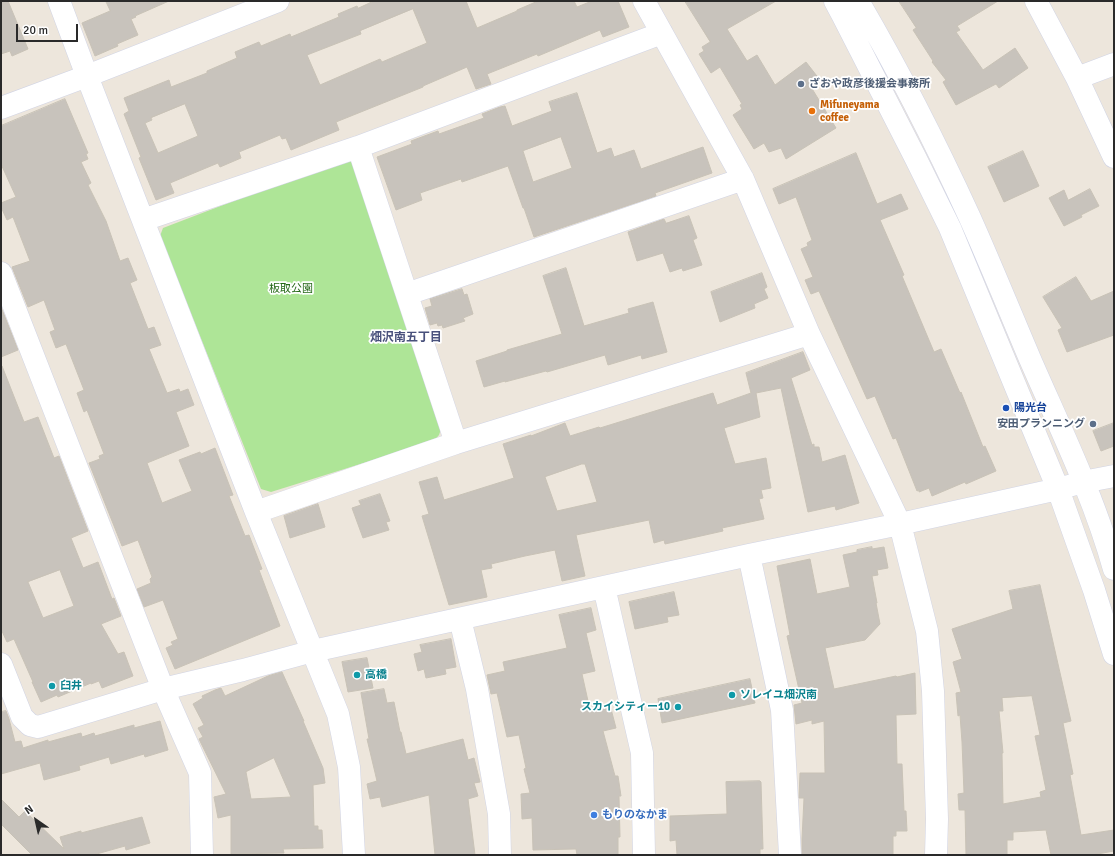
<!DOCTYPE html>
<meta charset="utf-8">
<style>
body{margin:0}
#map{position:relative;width:1115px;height:856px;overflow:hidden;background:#ede6dc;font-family:Signika,sans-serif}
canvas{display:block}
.frame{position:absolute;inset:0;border:2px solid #2a2a2a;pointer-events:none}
.north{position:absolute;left:16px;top:800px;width:40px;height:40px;-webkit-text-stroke:3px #fff;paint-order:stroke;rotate:326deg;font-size:11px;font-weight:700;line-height:16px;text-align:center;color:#2a2a2a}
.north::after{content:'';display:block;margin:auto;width:14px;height:18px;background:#2a2a2a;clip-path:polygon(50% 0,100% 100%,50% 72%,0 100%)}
.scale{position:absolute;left:16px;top:24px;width:62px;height:18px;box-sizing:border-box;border:2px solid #2a2a2a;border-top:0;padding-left:5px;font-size:12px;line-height:14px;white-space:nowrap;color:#2a2a2a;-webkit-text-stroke:3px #fff;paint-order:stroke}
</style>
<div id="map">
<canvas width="1115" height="856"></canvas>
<div class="frame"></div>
<div class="north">N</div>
<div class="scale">20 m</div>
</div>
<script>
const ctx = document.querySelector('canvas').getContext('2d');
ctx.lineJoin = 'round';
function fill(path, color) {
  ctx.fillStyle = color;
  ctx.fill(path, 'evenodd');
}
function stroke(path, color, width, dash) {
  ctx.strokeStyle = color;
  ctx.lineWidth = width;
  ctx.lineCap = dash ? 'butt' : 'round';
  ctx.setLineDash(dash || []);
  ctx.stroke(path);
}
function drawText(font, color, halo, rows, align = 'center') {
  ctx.font = font + ' Signika,"Noto Sans JP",sans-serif';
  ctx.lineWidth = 3.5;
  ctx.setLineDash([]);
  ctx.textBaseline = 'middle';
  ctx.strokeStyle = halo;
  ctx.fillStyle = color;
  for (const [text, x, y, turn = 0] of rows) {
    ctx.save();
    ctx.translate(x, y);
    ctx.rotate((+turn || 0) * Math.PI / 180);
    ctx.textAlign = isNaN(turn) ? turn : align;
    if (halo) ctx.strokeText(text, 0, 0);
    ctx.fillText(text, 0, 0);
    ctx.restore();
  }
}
const green = new Path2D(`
 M 346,158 L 353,163 L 441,429 L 439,435 L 434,441 L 271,492 L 261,489 L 160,236 L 163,228 Z`);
const building = new Path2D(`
 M 1,1 L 8,1 L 28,49 L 12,56 L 10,51 L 1,54 Z
 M 106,1 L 169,1 L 135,16 L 136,17 L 131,19 L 138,35 L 117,44 L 118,46 L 95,56 L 82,23 L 110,11 Z
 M 374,1 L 466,1 L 477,28 L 517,11 L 517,10 L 538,1 L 574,1 L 577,7 L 592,1 L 618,1 L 629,27 L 603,37 L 600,30 L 538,56 L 537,54 L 487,74 L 491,84 L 476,89 L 467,67 L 423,86 L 423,87 L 336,122 L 339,130 L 291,150 L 286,138 L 282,139 L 280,135 L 239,152 L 241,158 L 220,167 L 218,163 L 170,183 L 174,193 L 156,200 L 139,158 L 141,157 L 124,114 L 129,111 L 124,98 L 169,80 L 171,87 L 207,73 L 207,71 L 237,58 L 235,52 L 259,42 L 261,46 L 290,34 L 291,37 L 339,17 L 338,14 L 357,6 L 358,8 ZM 413,9 L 427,43 L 382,62 L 380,59 L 320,85 L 307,55 L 361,34 L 360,31 ZM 185,104 L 198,136 L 158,153 L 145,123 L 152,120 L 151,118 Z
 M 685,1 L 776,1 L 727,29 L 747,61 L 757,55 L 775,85 L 806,62 L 820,80 L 811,87 L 836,128 L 786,159 L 781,148 L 769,152 L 764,143 L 754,149 L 733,115 L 742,109 L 740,105 L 742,104 L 720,67 L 711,73 L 699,54 L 704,51 L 702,47 L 710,42 Z
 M 899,1 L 998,1 L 957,26 L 960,30 L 956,32 L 983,70 L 1015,48 L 1028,68 L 999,88 L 996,84 L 956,105 L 943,82 L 946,80 L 932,62 L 933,61 L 913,30 L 916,28 Z
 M 577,93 L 597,153 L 611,148 L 614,157 L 634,150 L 641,169 L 703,147 L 712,173 L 655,193 L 656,196 L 534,237 L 524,208 L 523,208 L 508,166 L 462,182 L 461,179 L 420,193 L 422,200 L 396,210 L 377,157 L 412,144 L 411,141 L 438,131 L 439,134 L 484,118 L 482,114 L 500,107 L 505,106 L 512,126 L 552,111 L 549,102 ZM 561,137 L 572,168 L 533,182 L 523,151 Z
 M 65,99 L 88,153 L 86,154 L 88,159 L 81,162 L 91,183 L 88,185 L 106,221 L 120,261 L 128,258 L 137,280 L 130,283 L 148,329 L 154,327 L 161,345 L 149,349 L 167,393 L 179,389 L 180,392 L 188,389 L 194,405 L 176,412 L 189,446 L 147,463 L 162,503 L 192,491 L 179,460 L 200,452 L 201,454 L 215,448 L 233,495 L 229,496 L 245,536 L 249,535 L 252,543 L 262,569 L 259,570 L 280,626 L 175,669 L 166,648 L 173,645 L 171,642 L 178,639 L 163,600 L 144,607 L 137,589 L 151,583 L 150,579 L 152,577 L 138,540 L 122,546 L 89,463 L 100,459 L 99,456 L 104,454 L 87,410 L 84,412 L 77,393 L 84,390 L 66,344 L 56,348 L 50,332 L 55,330 L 44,300 L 28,307 L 12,267 L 30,261 L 13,217 L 7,220 L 1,207 L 1,203 L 16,197 L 1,164 L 1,126 Z
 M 1023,151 L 1039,186 L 1004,202 L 988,167 Z
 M 856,153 L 877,204 L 901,194 L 908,209 L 880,220 L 904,275 L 902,276 L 934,352 L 941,349 L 960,393 L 961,392 L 983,447 L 985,446 L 996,471 L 966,484 L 965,482 L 932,496 L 929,488 L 919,492 L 919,490 L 917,491 L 896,438 L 893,439 L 875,396 L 867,399 L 819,291 L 811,294 L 805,280 L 813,277 L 801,249 L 808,246 L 807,243 L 812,240 L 796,197 L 779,204 L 773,189 Z
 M 1090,189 L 1099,206 L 1081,215 L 1082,217 L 1064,226 L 1049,198 L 1064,190 L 1068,200 Z
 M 689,216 L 697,238 L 693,240 L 702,265 L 683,271 L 682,268 L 670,272 L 663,253 L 637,261 L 628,232 L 664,219 L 666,223 Z
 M 566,268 L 584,326 L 629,313 L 628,309 L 653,302 L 667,352 L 642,359 L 641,355 L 608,365 L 605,355 L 547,372 L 546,371 L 505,382 L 505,381 L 484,387 L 476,361 L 507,351 L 507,350 L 562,334 L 543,276 Z
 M 762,273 L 767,287 L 764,289 L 768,298 L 754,304 L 755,308 L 720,322 L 711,292 Z
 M 1076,277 L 1091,301 L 1114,291 L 1114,335 L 1067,352 L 1058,330 L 1062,328 L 1043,297 Z
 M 462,289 L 464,295 L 467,294 L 473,314 L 463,318 L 465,321 L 443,328 L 442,325 L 438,326 L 437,323 L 430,325 L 425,308 L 432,306 L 430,299 Z
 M 1,307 L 18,350 L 1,357 Z
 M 803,352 L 810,370 L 791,378 L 812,445 L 814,444 L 814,447 L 819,447 L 822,462 L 845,455 L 859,503 L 836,510 L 835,506 L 808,512 L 781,388 L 756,393 L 760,417 L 724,428 L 735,464 L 766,458 L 771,488 L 761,490 L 763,498 L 759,499 L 764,519 L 722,528 L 723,531 L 665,544 L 664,540 L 654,543 L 649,520 L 576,535 L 585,576 L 562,581 L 555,550 L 525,556 L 491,564 L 492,568 L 481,570 L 487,597 L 449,605 L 422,516 L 429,514 L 419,482 L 437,477 L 444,500 L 514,478 L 503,444 L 531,435 L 531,436 L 565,423 L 570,436 L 599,427 L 600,428 L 713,393 L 717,405 L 751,393 L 746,373 ZM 582,464 L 585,464 L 597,502 L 557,511 L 545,477 Z
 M 1,366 L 2,366 L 24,422 L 38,417 L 54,458 L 59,456 L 88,531 L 71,538 L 83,568 L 98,562 L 112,599 L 114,598 L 121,616 L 101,624 L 118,654 L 124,652 L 133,676 L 102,688 L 99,681 L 91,684 L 91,683 L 58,697 L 57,695 L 41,702 L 32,682 L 33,682 L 14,639 L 7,642 L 1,629 ZM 60,570 L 74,606 L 43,618 L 28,582 Z
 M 1114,423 L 1114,446 L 1101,451 L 1093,431 Z
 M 380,494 L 390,521 L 386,522 L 389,530 L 363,538 L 352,508 L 361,505 L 359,501 Z
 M 318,504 L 325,527 L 290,538 L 284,516 Z
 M 872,547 L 872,549 L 884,547 L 888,568 L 877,570 L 878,575 L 872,576 L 877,603 L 876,603 L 880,624 L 865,640 L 825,648 L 834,689 L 896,676 L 897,677 L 915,673 L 916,714 L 896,715 L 897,764 L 902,764 L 904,811 L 906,811 L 907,831 L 896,831 L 896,836 L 893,836 L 893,855 L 802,855 L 802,839 L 804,798 L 799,798 L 800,773 L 825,773 L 824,721 L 812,724 L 812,720 L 796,724 L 794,705 L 802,703 L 787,636 L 790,635 L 777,566 L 810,559 L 817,594 L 850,587 L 843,555 L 857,552 L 857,550 Z
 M 1040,585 L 1071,721 L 1063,723 L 1073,774 L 1070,775 L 1081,835 L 1114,830 L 1114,851 L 1092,855 L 1051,855 L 1046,830 L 1013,832 L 1013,840 L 1007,840 L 1007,855 L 966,855 L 965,810 L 959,810 L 958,794 L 964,793 L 962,742 L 960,715 L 958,716 L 956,693 L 961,692 L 953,662 L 962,659 L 952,629 L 1013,609 L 1009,591 ZM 1032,696 L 1040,735 L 1035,736 L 1046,790 L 1040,792 L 1041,797 L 1003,804 L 1002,753 L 1003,753 L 999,711 L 1003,711 L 1002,698 Z
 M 674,592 L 679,615 L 667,617 L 668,622 L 635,629 L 629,602 Z
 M 591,608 L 596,630 L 586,633 L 595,671 L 582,674 L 590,710 L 610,705 L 616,728 L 603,731 L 615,776 L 618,776 L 621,796 L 619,796 L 620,837 L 618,837 L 618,855 L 577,855 L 576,849 L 533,850 L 532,818 L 522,819 L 521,794 L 530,793 L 524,769 L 526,768 L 519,735 L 507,737 L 497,693 L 491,694 L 487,675 L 505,671 L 503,662 L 567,648 L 559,615 Z
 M 451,639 L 456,667 L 445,669 L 446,674 L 426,678 L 424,669 L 418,671 L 414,654 L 422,652 L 420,645 Z
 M 367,658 L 373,688 L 348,692 L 342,662 Z
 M 282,672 L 304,721 L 303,721 L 323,768 L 325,783 L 313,785 L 314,826 L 318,826 L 318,830 L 322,830 L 323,848 L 283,849 L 284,853 L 231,854 L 231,815 L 218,818 L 214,797 L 226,794 L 199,739 L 203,737 L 198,728 L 204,725 L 193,704 L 203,698 L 202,696 L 215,690 L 221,688 L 225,696 L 268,676 ZM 274,758 L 291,797 L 251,799 L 246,772 Z
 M 750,679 L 755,703 L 662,723 L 658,699 Z
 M 384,689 L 387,703 L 394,702 L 400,732 L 401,732 L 406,754 L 463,739 L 468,760 L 474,758 L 480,782 L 474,783 L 478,796 L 468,799 L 475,855 L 435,855 L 429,795 L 382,807 L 380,797 L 370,799 L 367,784 L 377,781 L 367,739 L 369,739 L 361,693 Z
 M 6,711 L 9,719 L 15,742 L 21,741 L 23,748 L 48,740 L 48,742 L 81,733 L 82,737 L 94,733 L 95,736 L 134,725 L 134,728 L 160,721 L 168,750 L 145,757 L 144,754 L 111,764 L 109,757 L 79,766 L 80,770 L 44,780 L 40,763 L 1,774 L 1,712 Z
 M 760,781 L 761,782 L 763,849 L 760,849 L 760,855 L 677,855 L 676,840 L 670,841 L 670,816 L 727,814 L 726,782 Z
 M 1,799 L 19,817 L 25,811 L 64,849 L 60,837 L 81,831 L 81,833 L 142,817 L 150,843 L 126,850 L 125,846 L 93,855 L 32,855 L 1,824 Z`);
const minor = new Path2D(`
 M 59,1 L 87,76 L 256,512 L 338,714 L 349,767 L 354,855
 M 644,1 L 743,179 L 809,334 L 900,524 L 927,631 L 933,691 L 937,819 L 936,855
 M 835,1 L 843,16 L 916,159 L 950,228 L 1058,489 L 1094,590 L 1114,654
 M 858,1 C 899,71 936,144 970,218 C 991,265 1010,312 1030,359 C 1060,428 1094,497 1114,569
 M 1036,1 L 1077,78 L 1114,157
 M 1077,78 L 1114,64
 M 1,108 L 87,76 L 278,1
 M 358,147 L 456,443
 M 143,220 L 358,147 L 662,33
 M 1,273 L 163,689 L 200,773 L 202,855
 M 407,294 L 743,179
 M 256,512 L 456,443 L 809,334
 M 749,555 L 782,710 L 790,855
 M 604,587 L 642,753 L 644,855
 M 460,619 L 477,689 L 499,814 L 500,855
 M 1,664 L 22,717 L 30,725 L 38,727 L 163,689 L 243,670 L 313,651 L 749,555 L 900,524 L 1058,489 L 1083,482 L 1114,476`);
const markers = [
 [801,84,4,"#5c6f8a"],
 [812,111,4,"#e8710a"],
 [1006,408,4,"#1a4fb4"],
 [1093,424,4,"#5c6f8a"],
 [357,675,4,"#0f9aa8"],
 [52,686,4,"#0f9aa8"],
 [732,695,4,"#0f9aa8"],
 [678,707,4,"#0f9aa8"],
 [594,815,4,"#3f7fe0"]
];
const serviceNames = [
 ["ざおや政彦後援会事務所",809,84],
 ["安田プランニング",1085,424,"right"]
];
const foodNames = [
 ["Mifuneyama",820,105],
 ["coffee",820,118]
];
const parkNames = [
 ["板取公園",291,289]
];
const transitNames = [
 ["陽光台",1014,408]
];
const cultureNames = [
 ["高橋",365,675],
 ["臼井",60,686],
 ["ソレイユ畑沢南",740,695],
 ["スカイシティー10",670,707,"right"]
];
const shopNames = [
 ["もりのなかま",602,815]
];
const neighbourhoodNames = [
 ["畑沢南五丁目",406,338]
];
fill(green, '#aee597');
fill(building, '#c8c3bc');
stroke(building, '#c8c2b6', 1);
stroke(minor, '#d1d4e4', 23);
stroke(minor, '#fff', 22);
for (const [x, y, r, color] of markers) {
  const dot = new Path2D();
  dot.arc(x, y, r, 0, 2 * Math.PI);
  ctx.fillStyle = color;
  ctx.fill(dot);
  stroke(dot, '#fff', 1.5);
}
drawText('bold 11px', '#4e5e75', '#fff', serviceNames, 'left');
drawText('bold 11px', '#c56008', '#fff', foodNames, 'left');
drawText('11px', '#266918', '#fff', parkNames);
drawText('bold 11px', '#164399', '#fff', transitNames, 'left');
drawText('bold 11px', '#0d838f', '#fff', cultureNames, 'left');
drawText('bold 11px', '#366cbe', '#fff', shopNames, 'left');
drawText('bold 12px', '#49517c', '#fff', neighbourhoodNames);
</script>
